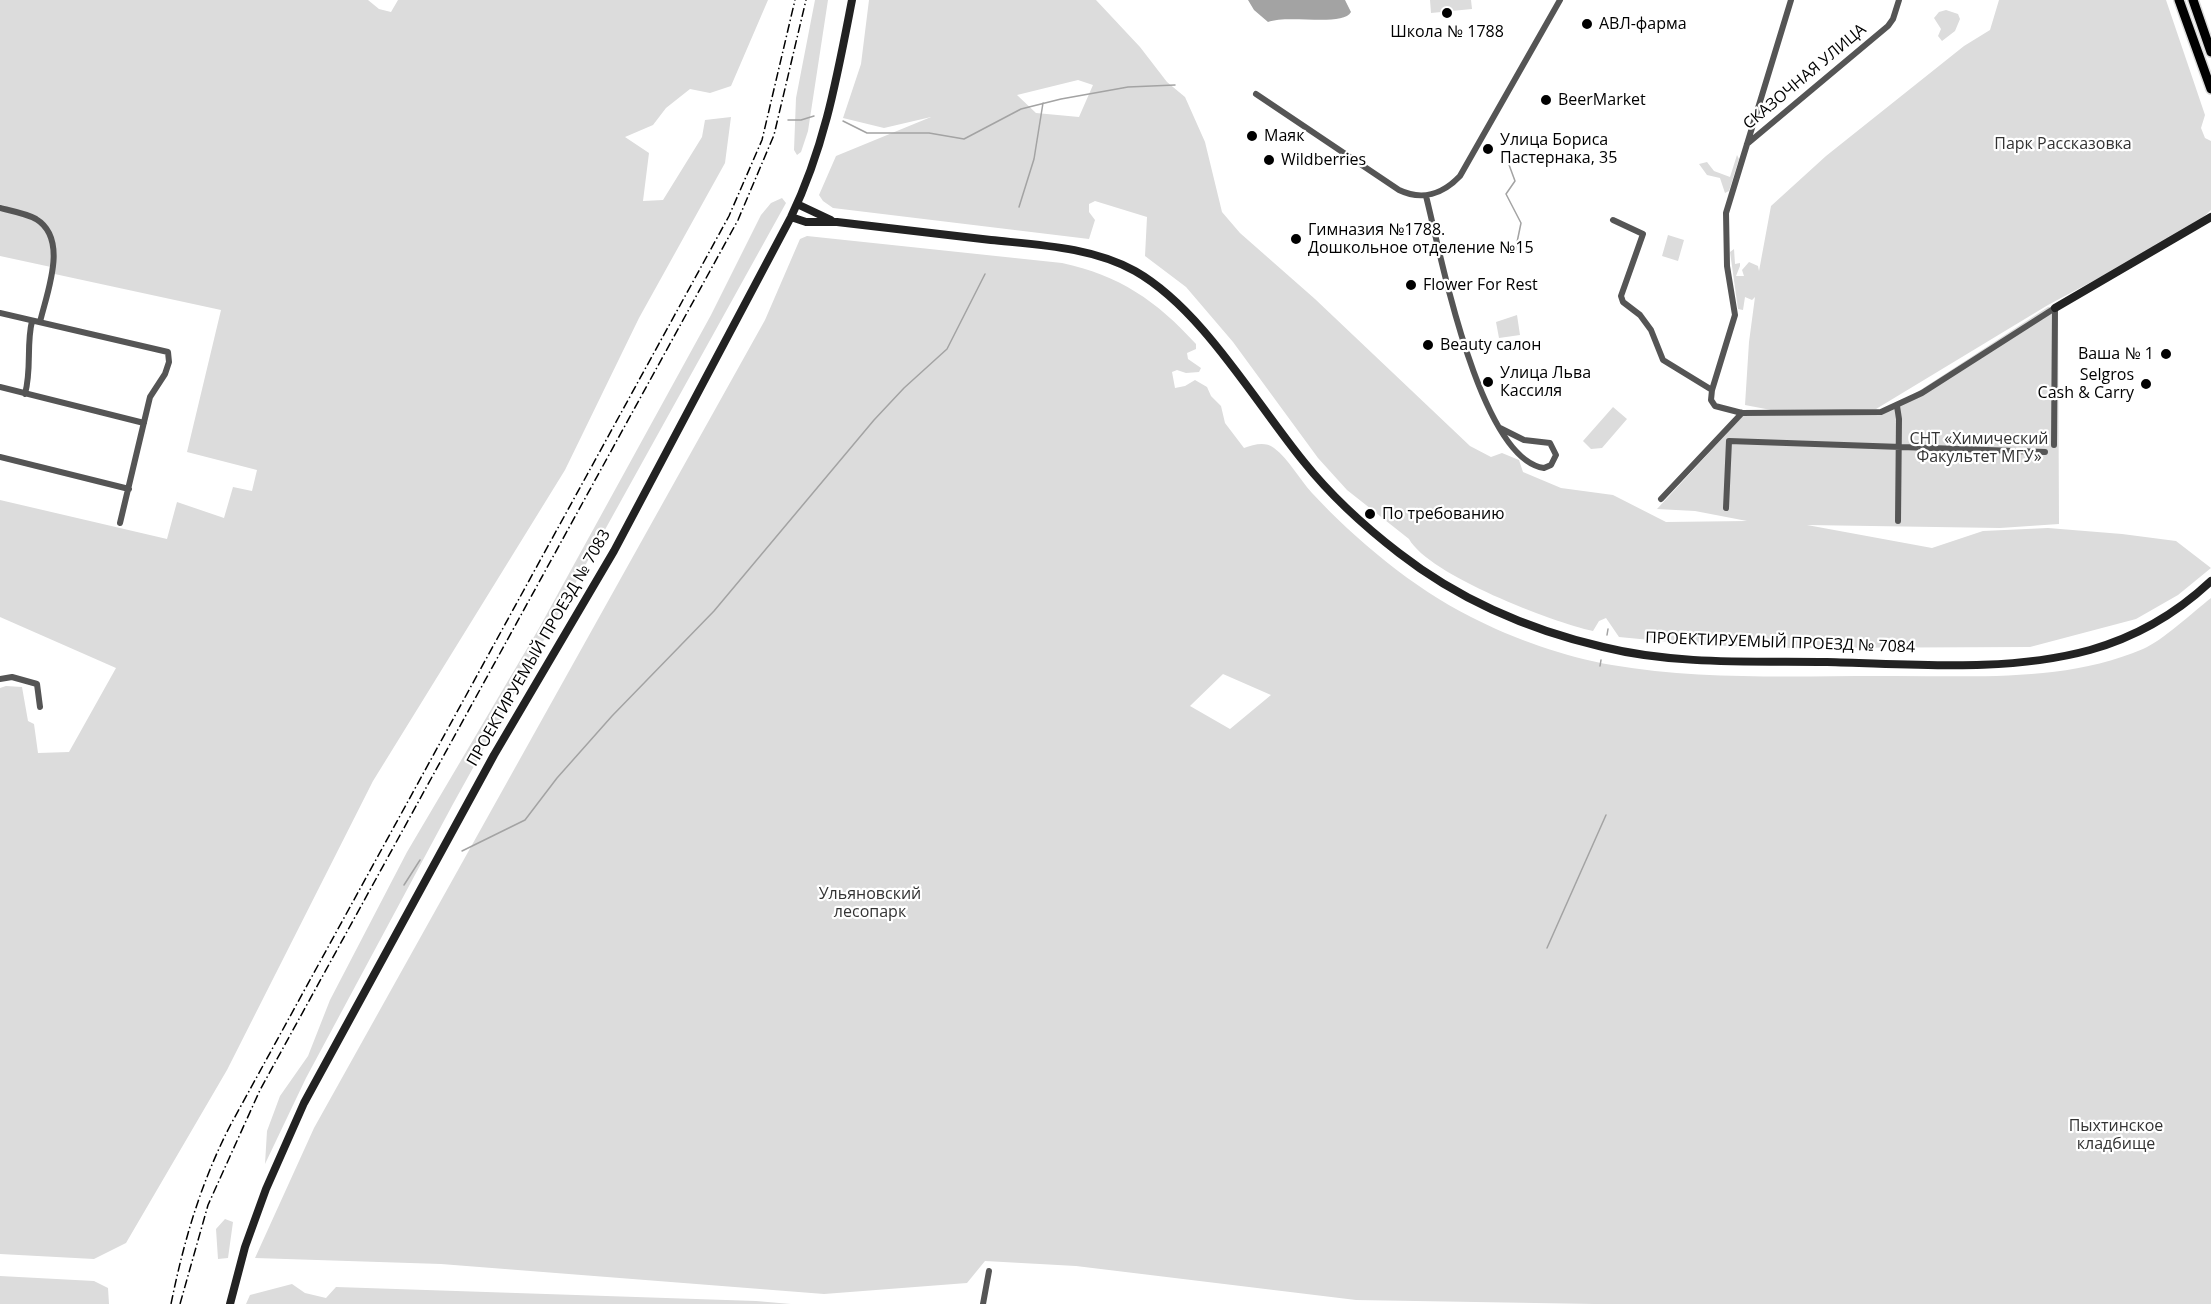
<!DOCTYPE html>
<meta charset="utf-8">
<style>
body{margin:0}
canvas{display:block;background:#fff}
</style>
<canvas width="2211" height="1304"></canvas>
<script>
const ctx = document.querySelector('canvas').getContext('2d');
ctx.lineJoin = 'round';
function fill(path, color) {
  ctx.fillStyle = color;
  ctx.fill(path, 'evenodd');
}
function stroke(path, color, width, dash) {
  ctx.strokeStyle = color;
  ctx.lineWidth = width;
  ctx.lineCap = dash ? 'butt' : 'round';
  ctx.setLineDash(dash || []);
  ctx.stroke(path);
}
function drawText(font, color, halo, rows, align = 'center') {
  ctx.font = font + ' "Open Sans",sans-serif';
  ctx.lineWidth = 4.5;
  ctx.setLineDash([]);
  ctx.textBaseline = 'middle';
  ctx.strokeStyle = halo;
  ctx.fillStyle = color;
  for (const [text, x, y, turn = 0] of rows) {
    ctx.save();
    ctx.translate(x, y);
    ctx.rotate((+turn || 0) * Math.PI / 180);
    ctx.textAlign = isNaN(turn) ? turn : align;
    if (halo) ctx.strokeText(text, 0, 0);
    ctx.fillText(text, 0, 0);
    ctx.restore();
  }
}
const green = new Path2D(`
 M 0,0 L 368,0 L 379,9 L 391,12 L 398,0 L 768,0 L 731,86 L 710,93 L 690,89 L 666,108 L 653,125 L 625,137 L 649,153 L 643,201 L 663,200 L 702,137 L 705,120 L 731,117 L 725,163 L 639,318 L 565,470 L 373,781 L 227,1070 L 126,1243 L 94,1259 L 0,1254 L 0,688 L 6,686 L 22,687 L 28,721 L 34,724 L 38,753 L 69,752 L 116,668 L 0,617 L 0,500 L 167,539 L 177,502 L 224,518 L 233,487 L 252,491 L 257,470 L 187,452 L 221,310 L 50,273 L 51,267 L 0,256 Z
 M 815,0 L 828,0 L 808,131 L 801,152 L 797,155 L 794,150 L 796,98 Z
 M 869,0 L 1096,0 L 1140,47 L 1167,82 L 1185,97 L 1205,142 L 1222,212 L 1240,233 L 1315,299 L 1470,446 L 1491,457 L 1502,453 L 1519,460 L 1523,472 L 1561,488 L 1613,495 L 1666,522 L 1747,521 L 1695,511 L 1657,509 L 1743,416 L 1885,413 L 2048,307 L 2058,306 L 2059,524 L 2000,528 L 1807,525 L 1932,548 L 1983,531 L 2048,528 L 2122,534 L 2176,541 L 2211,568 L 2178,595 L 2136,619 L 2030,647 L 1787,648 L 1702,645 L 1619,637 L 1606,618 L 1599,621 L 1593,631 C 1552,622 1429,575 1409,539 L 1347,490 L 1318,458 L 1233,342 L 1186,287 L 1145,256 L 1147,217 L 1095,201 L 1089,204 L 1089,212 L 1095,220 L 1089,239 L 833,208 L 823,201 L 819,195 L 836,156 L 931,117 L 884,128 L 843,118 L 861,64 ZM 1078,80 L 1093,85 L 1079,117 L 1036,113 L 1017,95 Z
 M 1430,0 L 1471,0 L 1472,9 L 1431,13 Z
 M 1999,0 L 2166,0 L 2205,115 L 2201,128 L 2205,138 L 2211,141 L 2211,210 L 2199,221 L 2127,263 L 2048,305 L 1876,409 L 1771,410 L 1745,405 L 1749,342 L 1755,297 L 1752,300 L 1745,297 L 1743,310 L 1738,309 L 1730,252 L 1734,249 L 1735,264 L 1740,263 L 1740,266 L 1736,276 L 1744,276 L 1742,270 L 1749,262 L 1758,266 L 1759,271 L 1771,206 L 1826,156 L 1964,46 L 1990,30 Z
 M 1946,10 L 1958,14 L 1960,19 L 1955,31 L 1942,41 L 1938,36 L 1941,29 L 1934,18 L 1939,12 Z
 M 1737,155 L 1739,159 L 1729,191 L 1725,193 L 1720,178 L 1707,175 L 1699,164 L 1707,162 L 1714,171 L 1730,177 Z
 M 782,198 L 786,203 L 453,804 L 306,1078 L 265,1164 L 267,1131 L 280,1096 L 308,1056 L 330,1000 L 407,852 L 538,630 L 711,315 L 761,215 L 771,203 Z
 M 1668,235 L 1684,240 L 1678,261 L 1662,256 Z
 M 807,236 L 1062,263 C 1119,275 1157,301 1196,344 L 1196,349 L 1187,353 L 1188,359 L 1201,368 L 1199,372 L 1186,373 L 1177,370 L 1172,372 L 1175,388 L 1185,386 L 1195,380 L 1207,387 L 1211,396 L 1221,406 L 1225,423 L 1244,448 C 1254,445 1264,441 1274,448 C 1289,459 1299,479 1312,493 C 1356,540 1413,588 1471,617 C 1514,639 1565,657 1612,665 C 1699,680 1791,676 1879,676 C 1966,675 2061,684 2143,649 C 2162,641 2193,612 2211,598 L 2211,1304 L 1595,1304 L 1356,1300 L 1076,1266 L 985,1261 L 967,1283 L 824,1294 L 441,1264 L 255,1258 L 314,1128 L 765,320 L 800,239 ZM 1223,674 L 1271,695 L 1230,729 L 1190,706 Z
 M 1517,315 L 1520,335 L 1499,338 L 1496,322 Z
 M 1613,407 L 1627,419 L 1602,448 L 1591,449 L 1583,441 Z
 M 225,1219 L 233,1222 L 228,1258 L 218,1259 L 216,1229 Z
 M 0,1276 L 94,1281 L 108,1288 L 109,1304 L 0,1304 Z
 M 292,1284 L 305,1293 L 326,1298 L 336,1287 L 756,1301 L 791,1304 L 246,1304 L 250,1295 Z`);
const water = new Path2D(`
 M 1248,0 L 1345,0 L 1351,12 C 1343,27 1288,14 1268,22 L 1254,10 Z`);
const stream = new Path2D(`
 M 788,120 L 801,120 L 814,116
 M 843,121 L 867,133 L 929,133 L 964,139 L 1021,109 L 1061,99 L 1128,87 L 1175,85
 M 1508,162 L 1515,181 L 1506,194 L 1521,223 L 1515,252
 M 1019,207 L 1034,159 L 1043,103
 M 1607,635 L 1608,629
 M 1600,666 L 1601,660
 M 462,851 L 525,820 L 557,778 L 612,716 L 714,611 L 874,420 L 904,388 L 947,349 L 985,274
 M 404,885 L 420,860
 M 1547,948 L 1606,815`);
const street = new Path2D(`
 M 1791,0 L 1726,213 L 1727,266 L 1735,315 L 1712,390 L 1711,400 L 1715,406 L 1742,413 L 1881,412 L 1922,393 L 2055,308 L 2054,445
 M 1256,94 L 1399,190 C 1422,201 1443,194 1460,176 L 1560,0
 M 1747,144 L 1888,26 L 1893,19 L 1899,0
 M 1426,196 C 1440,251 1479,459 1544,468 L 1551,465 L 1556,455 L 1550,443 L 1524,440 L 1500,428
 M 0,208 C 11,211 25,213 36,219 C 69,239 47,292 40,322
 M 1613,220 L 1643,234 L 1621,296 L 1623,302 L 1640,315 L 1651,330 L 1663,360 L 1712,390
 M 0,313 L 168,352 L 169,362 L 165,374 L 150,397 L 120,523
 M 0,387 L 144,423
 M 25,394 C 32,368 26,346 32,321
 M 1897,406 L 1899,419 L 1898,521
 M 0,457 L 129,489
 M 1661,499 L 1742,413
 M 1726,508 L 1729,441 L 2045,452
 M 0,679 L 12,677 L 37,684 L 40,707
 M 983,1304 L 989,1271`);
const secondary = new Path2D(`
 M 797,204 L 831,220
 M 791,217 L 806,222 L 837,222 C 888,228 940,234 991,240 C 1039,245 1092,247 1135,271 C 1202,309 1255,402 1304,462 C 1332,497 1364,526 1399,553 C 1458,599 1530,630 1603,647 C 1675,665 1753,661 1827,662 C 1914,664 2006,673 2090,650 C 2136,637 2177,613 2211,581
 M 2055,308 L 2211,217
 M 230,1304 L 245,1247 L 266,1189 L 304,1103 L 494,755 L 614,551 L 791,217 C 825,146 837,77 852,0`);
const primary = new Path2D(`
 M 2179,0 L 2211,89
 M 2193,0 L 2211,52`);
const rail = new Path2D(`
 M 171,1304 C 184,1240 201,1182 231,1124 L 729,216 L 762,140 L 795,0
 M 180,1304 L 208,1205 L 260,1090 L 738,220 L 774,135 L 806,0`);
const markers = [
 [1447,13,6,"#000"],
 [1587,24,6,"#000"],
 [1546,100,6,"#000"],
 [1252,136,6,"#000"],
 [1488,149,6,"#000"],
 [1269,160,6,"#000"],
 [1296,239,6,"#000"],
 [1411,285,6,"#000"],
 [1428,345,6,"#000"],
 [2166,354,6,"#000"],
 [1488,382,6,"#000"],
 [2146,384,6,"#000"],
 [1370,514,6,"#000"]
];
const poiNames = [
 ["АВЛ-фарма",1599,24],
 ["Школа № 1788",1447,32,"center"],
 ["BeerMarket",1558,100],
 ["Маяк",1264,136],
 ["Улица Бориса",1500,140],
 ["Пастернака, 35",1500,158],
 ["Wildberries",1281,160],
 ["Гимназия №1788.",1308,230],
 ["Дошкольное отделение №15",1308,248],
 ["Flower For Rest",1423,285],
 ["Beauty салон",1440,345],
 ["Ваша № 1",2154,354,"right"],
 ["Улица Льва",1500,373],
 ["Кассиля",1500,391],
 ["Selgros",2134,375,"right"],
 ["Cash & Carry",2134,393,"right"],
 ["По требованию",1382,514]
];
const streetNames = [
 ["СКАЗОЧНАЯ УЛИЦА",1805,77,-40],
 ["ПРОЕКТИРУЕМЫЙ ПРОЕЗД № 7084",1780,643,2],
 ["ПРОЕКТИРУЕМЫЙ ПРОЕЗД № 7083",539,648,-60]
];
const parkNames = [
 ["Парк Рассказовка",2063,144],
 ["СНТ «Химический",1979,439],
 ["Факультет МГУ»",1979,457],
 ["Ульяновский",870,894],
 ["лесопарк",870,912],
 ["Пыхтинское",2116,1126],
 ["кладбище",2116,1144]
];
fill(green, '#dcdcdc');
fill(water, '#a3a3a3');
stroke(stream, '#a3a3a3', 1.5);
stroke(primary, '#dbdbdb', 12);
stroke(street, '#555', 6);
stroke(secondary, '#222', 8);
stroke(primary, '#000', 9);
stroke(rail, '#000', 1.5, [9, 3, 1.5, 3]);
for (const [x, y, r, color] of markers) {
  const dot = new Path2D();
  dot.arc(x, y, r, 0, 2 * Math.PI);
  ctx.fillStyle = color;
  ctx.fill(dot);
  stroke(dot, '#fff', 2);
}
drawText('16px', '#000', '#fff', poiNames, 'left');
drawText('16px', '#000', '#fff', streetNames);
drawText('16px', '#333', '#fff', parkNames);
</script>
